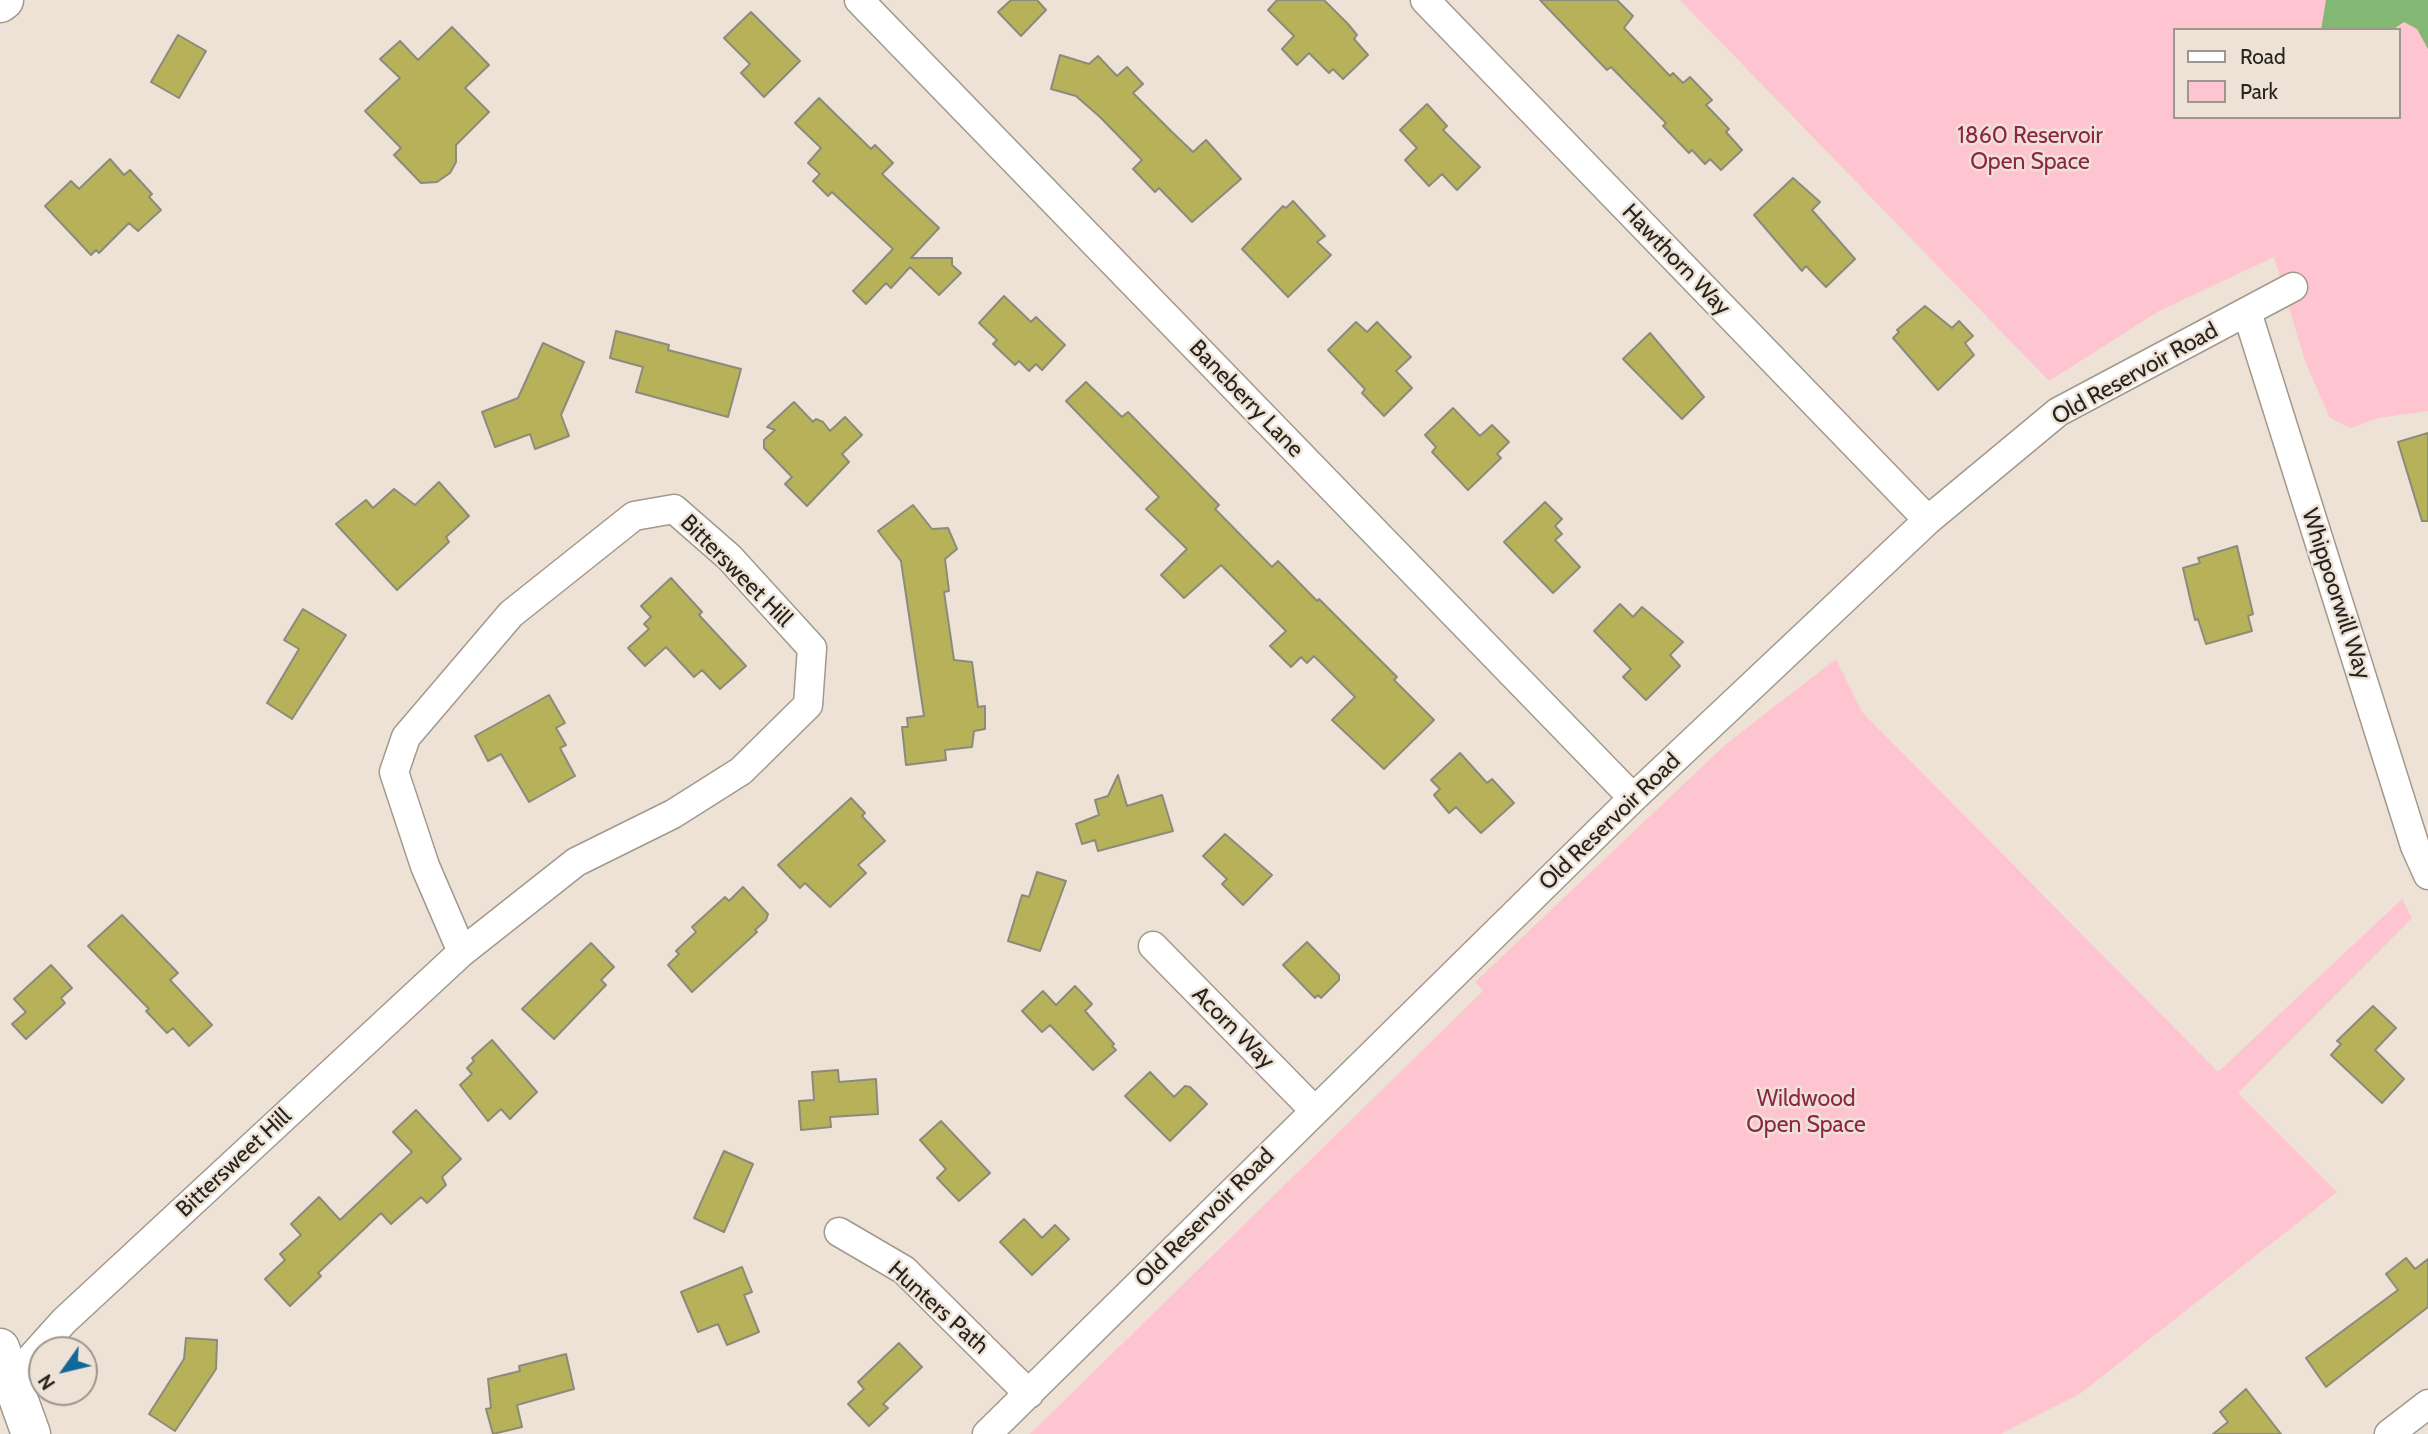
<!DOCTYPE html>
<style>
body{margin:0}
#map{position:relative;width:2428px;height:1434px;overflow:hidden;background:#ede2d5;font-family:Cabin,sans-serif}
canvas{display:block}
.legend{position:absolute;left:2173px;top:28px;width:228px;height:91px;box-sizing:border-box;background:#ede2d5;border:2px solid #9e968c;margin:0;padding:9px 12px;list-style:none;font-size:21px;color:#27231e}
.legend li{display:flex;align-items:center;gap:14px;height:35px}
.legend b{width:35px;border:2px solid #9e968c}
.north{position:absolute;left:28px;top:1336px;width:70px;height:70px;box-sizing:border-box;background:#ede2d5;border:2px solid #9e968c;border-radius:50%;rotate:236deg;font-size:19px;font-weight:700;line-height:28px;text-align:center;color:#27231e}
.north::after{content:'';display:block;margin:auto;width:24px;height:32px;background:#106999;clip-path:polygon(50% 0,100% 100%,50% 72%,0 100%)}
</style>
<div id="map">
<canvas width="2428" height="1434"></canvas>
<ul class="legend">
<li><b style="height:9px;background:#fff"></b>Road</li>
<li><b style="height:19px;background:#fec5d0"></b>Park</li>
</ul>
<div class="north">N</div>
</div>
<script>
const ctx = document.querySelector('canvas').getContext('2d');
ctx.lineJoin = 'round';
function fill(path, color) {
  ctx.fillStyle = color;
  ctx.fill(path, 'evenodd');
}
function stroke(path, color, width, dash) {
  ctx.strokeStyle = color;
  ctx.lineWidth = width;
  ctx.lineCap = dash ? 'butt' : 'round';
  ctx.setLineDash(dash || []);
  ctx.stroke(path);
}
function drawText(font, color, halo, rows, align = 'center') {
  ctx.font = font + ' Cabin,sans-serif';
  ctx.lineWidth = 5;
  ctx.setLineDash([]);
  ctx.textBaseline = 'middle';
  ctx.strokeStyle = halo;
  ctx.fillStyle = color;
  for (const [text, x, y, turn = 0] of rows) {
    ctx.save();
    ctx.translate(x, y);
    ctx.rotate((+turn || 0) * Math.PI / 180);
    ctx.textAlign = isNaN(turn) ? turn : align;
    if (halo) ctx.strokeText(text, 0, 0);
    ctx.fillText(text, 0, 0);
    ctx.restore();
  }
}
const green = new Path2D(`
 M 1680,0 L 2428,0 L 2428,411 L 2378,418 L 2351,428 L 2330,418 L 2305,361 L 2274,257 L 2159,311 L 2049,381 ZM 2174,30 L 2398,30 L 2398,117 L 2174,117 Z
 M 1836,659 L 1862,712 L 2218,1072 L 2402,899 L 2412,918 L 2238,1093 L 2337,1192 L 2081,1393 L 2001,1434 L 1030,1434 L 1483,991 L 1475,982 L 1726,744 Z`);
const water = new Path2D(`
 M 2326,0 L 2428,0 L 2428,49 L 2417,29 L 2404,22 L 2392,30 L 2321,30 Z`);
const building = new Path2D(`
 M 1011,0 L 1037,0 L 1046,10 L 1021,36 L 998,12 Z
 M 1277,0 L 1324,0 L 1348,24 L 1357,35 L 1354,39 L 1368,55 L 1343,79 L 1333,69 L 1329,73 L 1309,53 L 1297,65 L 1282,49 L 1294,36 L 1268,10 Z
 M 1540,0 L 1617,0 L 1633,16 L 1624,28 L 1670,76 L 1673,73 L 1683,83 L 1690,77 L 1712,100 L 1706,105 L 1729,129 L 1726,132 L 1742,150 L 1721,170 L 1710,159 L 1705,164 L 1692,150 L 1689,153 L 1663,126 L 1666,123 L 1611,67 L 1607,70 Z
 M 751,12 L 800,61 L 764,97 L 741,73 L 750,64 L 724,38 Z
 M 452,27 L 489,65 L 465,88 L 489,112 L 456,145 L 456,162 L 450,173 L 437,182 L 421,183 L 394,155 L 401,148 L 365,111 L 400,78 L 380,59 L 400,41 L 418,60 Z
 M 178,35 L 206,51 L 179,98 L 151,82 Z
 M 1060,55 L 1089,64 L 1098,56 L 1117,76 L 1127,67 L 1143,84 L 1133,93 L 1172,132 L 1193,152 L 1206,140 L 1241,179 L 1192,222 L 1159,188 L 1155,192 L 1133,169 L 1142,160 L 1100,117 L 1076,96 L 1051,89 Z
 M 819,98 L 871,149 L 875,145 L 893,163 L 882,174 L 939,228 L 911,258 L 952,258 L 952,265 L 961,273 L 939,295 L 910,267 L 891,288 L 886,283 L 866,304 L 853,291 L 893,249 L 832,192 L 828,196 L 813,181 L 820,174 L 808,163 L 821,148 L 795,123 Z
 M 1427,104 L 1447,126 L 1443,130 L 1480,167 L 1457,190 L 1442,174 L 1429,186 L 1405,160 L 1417,148 L 1400,130 Z
 M 110,159 L 124,175 L 130,170 L 152,194 L 149,197 L 161,210 L 138,231 L 129,223 L 99,253 L 96,250 L 91,255 L 45,206 L 71,181 L 79,189 Z
 M 1793,178 L 1820,202 L 1812,210 L 1855,259 L 1826,287 L 1806,266 L 1802,271 L 1754,215 Z
 M 1293,201 L 1325,236 L 1317,242 L 1331,255 L 1288,297 L 1242,249 L 1283,206 L 1286,208 Z
 M 1004,296 L 1031,322 L 1036,317 L 1065,345 L 1042,370 L 1036,364 L 1029,371 L 1019,361 L 1015,365 L 993,344 L 997,340 L 979,323 Z
 M 1925,306 L 1952,328 L 1959,321 L 1973,336 L 1965,343 L 1974,355 L 1938,390 L 1893,338 L 1899,332 L 1897,330 Z
 M 1356,322 L 1367,332 L 1377,322 L 1411,357 L 1396,371 L 1412,388 L 1384,416 L 1362,393 L 1365,389 L 1328,350 Z
 M 616,331 L 669,345 L 668,350 L 741,369 L 728,417 L 636,392 L 643,367 L 610,358 Z
 M 1650,333 L 1704,397 L 1682,419 L 1623,359 Z
 M 543,343 L 584,362 L 561,415 L 569,436 L 535,449 L 530,434 L 495,447 L 482,412 L 518,398 Z
 M 1086,382 L 1122,417 L 1128,412 L 1219,505 L 1215,509 L 1272,567 L 1278,561 L 1317,601 L 1319,599 L 1397,677 L 1394,680 L 1434,720 L 1384,769 L 1332,720 L 1355,697 L 1314,656 L 1307,663 L 1301,657 L 1291,667 L 1270,646 L 1286,631 L 1221,565 L 1184,598 L 1161,575 L 1187,549 L 1146,509 L 1159,497 L 1066,401 Z
 M 794,402 L 813,422 L 816,419 L 823,422 L 830,431 L 845,417 L 862,435 L 842,454 L 849,462 L 807,506 L 785,484 L 792,477 L 764,448 L 764,440 L 775,430 L 767,427 Z
 M 1453,408 L 1480,436 L 1492,425 L 1509,442 L 1497,454 L 1501,458 L 1468,490 L 1432,452 L 1436,447 L 1425,435 Z
 M 2428,433 L 2428,521 L 2422,521 L 2398,442 Z
 M 439,482 L 469,516 L 446,537 L 449,542 L 397,590 L 336,524 L 366,500 L 373,508 L 394,489 L 415,505 Z
 M 1545,502 L 1562,519 L 1555,526 L 1562,534 L 1555,540 L 1580,567 L 1553,593 L 1504,542 Z
 M 913,505 L 932,529 L 948,528 L 957,549 L 945,559 L 949,591 L 944,592 L 954,660 L 972,662 L 978,707 L 985,706 L 985,729 L 974,731 L 972,747 L 945,750 L 946,760 L 906,765 L 902,727 L 908,727 L 907,718 L 924,716 L 901,561 L 878,531 Z
 M 2237,546 L 2253,614 L 2248,616 L 2252,631 L 2206,644 L 2198,619 L 2195,620 L 2183,568 L 2200,563 L 2198,558 Z
 M 671,578 L 702,612 L 699,615 L 746,666 L 720,689 L 702,670 L 694,677 L 666,647 L 645,666 L 628,648 L 649,629 L 644,624 L 651,617 L 641,606 Z
 M 1620,604 L 1633,617 L 1642,607 L 1683,642 L 1670,655 L 1680,666 L 1646,700 L 1623,677 L 1631,669 L 1594,631 Z
 M 303,609 L 346,635 L 292,719 L 267,703 L 299,649 L 284,640 Z
 M 549,695 L 565,723 L 556,728 L 566,745 L 560,748 L 575,776 L 529,802 L 501,754 L 488,761 L 475,736 Z
 M 1460,753 L 1487,783 L 1492,779 L 1514,803 L 1481,833 L 1456,807 L 1449,813 L 1434,795 L 1440,789 L 1431,780 Z
 M 1118,775 L 1127,806 L 1162,795 L 1173,831 L 1098,851 L 1095,840 L 1082,844 L 1076,824 L 1099,815 L 1095,800 L 1108,796 Z
 M 851,798 L 865,813 L 862,816 L 885,841 L 858,865 L 866,873 L 830,907 L 805,883 L 800,888 L 778,865 Z
 M 1225,834 L 1272,875 L 1243,905 L 1222,884 L 1227,879 L 1203,856 Z
 M 1037,872 L 1066,881 L 1040,951 L 1008,941 L 1022,895 L 1029,897 Z
 M 743,887 L 768,914 L 766,920 L 755,930 L 757,932 L 692,992 L 668,965 L 679,954 L 676,951 L 696,932 L 692,927 L 725,897 L 729,901 Z
 M 122,915 L 178,973 L 170,980 L 212,1025 L 189,1046 L 173,1028 L 167,1033 L 146,1011 L 149,1009 L 88,946 Z
 M 1307,942 L 1339,975 L 1339,980 L 1321,998 L 1318,995 L 1315,998 L 1283,965 Z
 M 591,943 L 614,967 L 601,980 L 606,985 L 554,1039 L 522,1009 Z
 M 51,965 L 72,988 L 61,998 L 65,1003 L 26,1039 L 12,1024 L 26,1012 L 14,999 Z
 M 1075,986 L 1092,1004 L 1085,1011 L 1114,1044 L 1112,1046 L 1116,1050 L 1093,1070 L 1050,1025 L 1042,1032 L 1022,1011 L 1043,991 L 1056,1005 Z
 M 2373,1006 L 2396,1028 L 2375,1050 L 2404,1079 L 2382,1103 L 2331,1055 L 2341,1044 L 2337,1041 Z
 M 492,1040 L 537,1092 L 510,1119 L 501,1109 L 488,1121 L 460,1085 L 472,1074 L 467,1068 L 474,1061 L 472,1058 Z
 M 838,1070 L 839,1082 L 876,1079 L 878,1114 L 830,1117 L 831,1127 L 801,1130 L 799,1101 L 814,1100 L 812,1072 Z
 M 1150,1072 L 1174,1097 L 1185,1086 L 1190,1087 L 1207,1104 L 1170,1141 L 1125,1096 Z
 M 416,1110 L 461,1159 L 442,1177 L 446,1185 L 427,1203 L 421,1197 L 391,1224 L 381,1213 L 318,1273 L 321,1276 L 290,1306 L 265,1279 L 285,1260 L 280,1254 L 301,1235 L 291,1224 L 319,1197 L 340,1220 L 412,1152 L 393,1132 Z
 M 941,1121 L 990,1173 L 959,1201 L 937,1178 L 946,1169 L 920,1140 Z
 M 724,1151 L 753,1164 L 724,1232 L 694,1218 Z
 M 1024,1219 L 1042,1238 L 1055,1225 L 1069,1239 L 1032,1275 L 1000,1242 Z
 M 2406,1258 L 2415,1269 L 2428,1259 L 2428,1307 L 2326,1387 L 2306,1358 L 2398,1290 L 2386,1274 Z
 M 742,1267 L 752,1292 L 744,1295 L 759,1332 L 727,1345 L 718,1324 L 698,1332 L 681,1292 Z
 M 186,1338 L 217,1340 L 216,1369 L 175,1431 L 149,1414 L 184,1359 Z
 M 899,1343 L 922,1367 L 883,1404 L 888,1408 L 869,1426 L 848,1404 L 864,1389 L 858,1382 Z
 M 566,1354 L 574,1389 L 517,1405 L 522,1427 L 493,1434 L 486,1409 L 491,1408 L 488,1379 L 520,1371 L 519,1366 Z
 M 2246,1389 L 2281,1434 L 2213,1434 L 2228,1422 L 2220,1412 Z`);
const street = new Path2D(`
 M 859,0 L 1633,798
 M 1425,0 L 1928,520
 M 2247,312 L 2415,846 L 2428,875
 M 674,509 L 729,557 L 812,648 L 808,705 L 741,771 L 673,814 L 576,862 L 462,952 L 425,866 L 394,772 L 406,737 L 511,614 L 634,516 Z
 M 1153,946 L 1314,1110
 M 839,1232 L 904,1270 L 1029,1394
 M 12,1379 L 64,1321 L 462,952
 M 987,1434 L 1633,798 L 1928,520 L 2058,412 L 2293,287
 M 2389,1434 L 2428,1404`);
const secondary = new Path2D(`
 M 0,3 L 4,0
 M 0,1348 L 31,1434`);
const parkNames = [
 ["1860 Reservoir",2030,136],
 ["Open Space",2030,162],
 ["Wildwood",1806,1099],
 ["Open Space",1806,1125]
];
const streetNames = [
 ["Hawthorn Way",1676,260,46],
 ["Old Reservoir Road",2135,374,-29],
 ["Baneberry Lane",1246,399,46],
 ["Bittersweet Hill",736,571,45],
 ["Whippoorwill Way",2336,594,72],
 ["Old Reservoir Road",1610,822,-44],
 ["Acorn Way",1233,1028,45],
 ["Bittersweet Hill",234,1163,-43],
 ["Old Reservoir Road",1205,1218,-45],
 ["Hunters Path",938,1308,42]
];
fill(green, '#fec5d0');
fill(water, '#82b874');
fill(building, '#b7b259');
stroke(building, '#8b8b7c', 2);
stroke(street, '#a2988c', 31);
stroke(secondary, '#a2988c', 41);
stroke(street, '#fff', 28);
stroke(secondary, '#fff', 38);
drawText('23px', '#8d2548', '#ede2d5', parkNames);
drawText('23px', '#27231e', '#ede2d5', streetNames);
</script>
